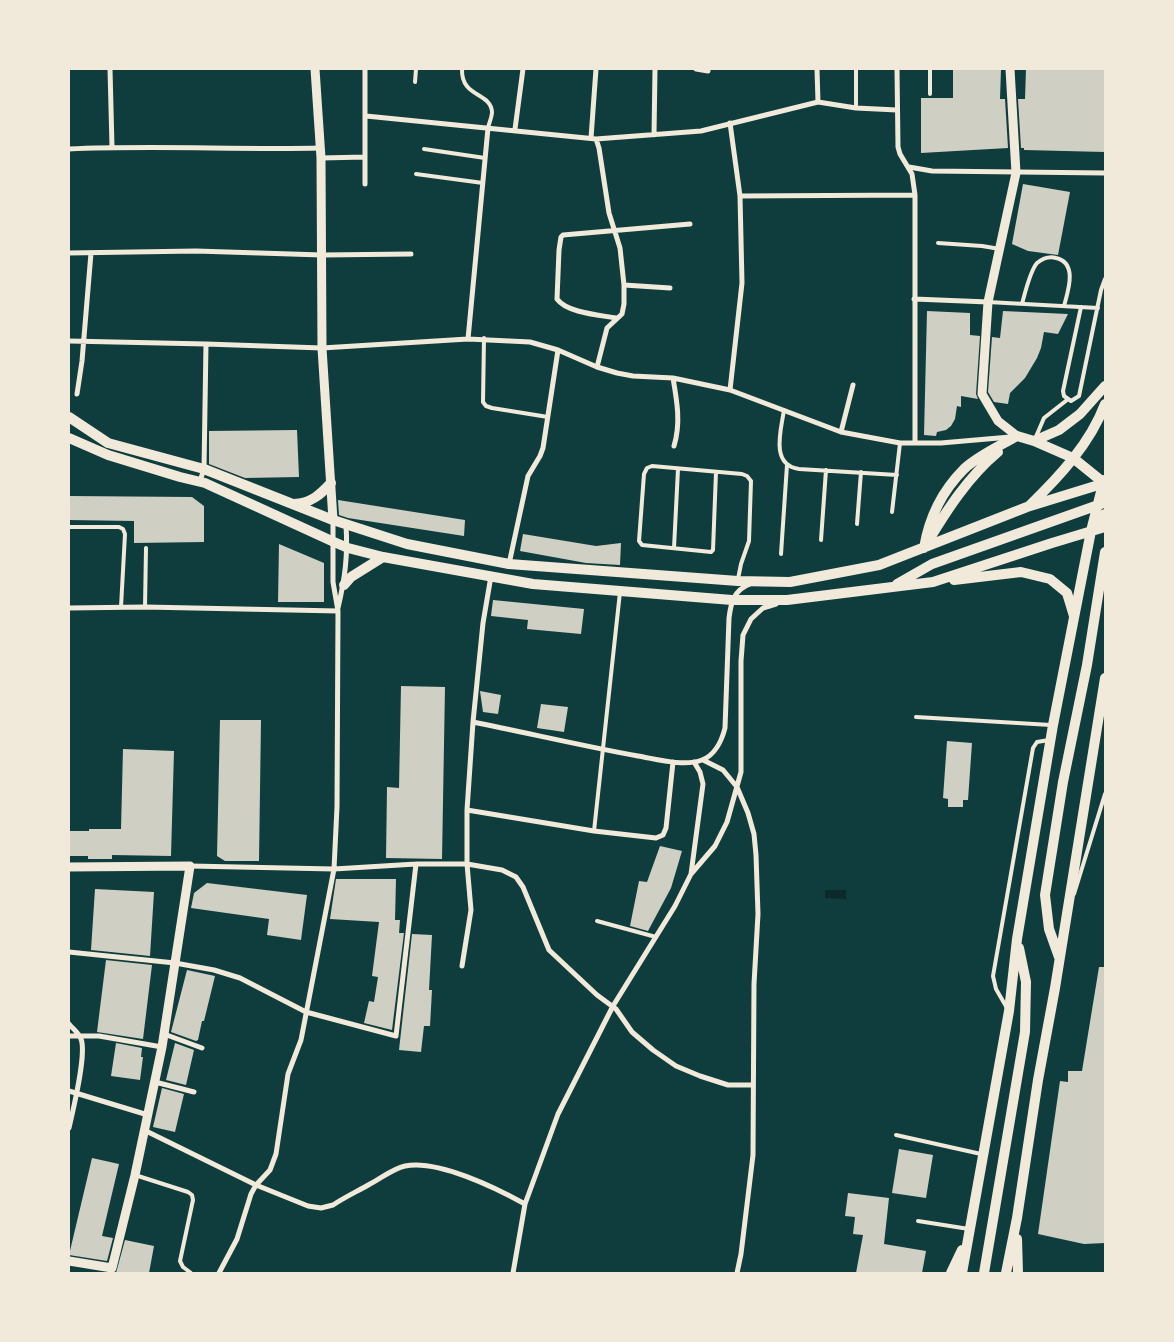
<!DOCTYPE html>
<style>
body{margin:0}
#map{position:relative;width:1174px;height:1342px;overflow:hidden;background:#0f3d3e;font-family:"Zilla Slab",serif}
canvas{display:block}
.frame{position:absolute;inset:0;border:70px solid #f1e9da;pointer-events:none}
</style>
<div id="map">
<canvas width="1174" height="1342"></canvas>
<div class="frame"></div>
</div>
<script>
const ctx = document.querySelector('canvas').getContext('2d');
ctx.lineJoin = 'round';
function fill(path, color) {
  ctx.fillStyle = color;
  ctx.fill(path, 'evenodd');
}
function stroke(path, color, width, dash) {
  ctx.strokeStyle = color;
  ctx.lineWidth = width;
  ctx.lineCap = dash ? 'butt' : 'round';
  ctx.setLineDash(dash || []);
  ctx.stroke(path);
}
const water = new Path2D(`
 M 825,890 L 846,890 L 846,899 L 825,898 Z`);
const building = new Path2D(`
 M 953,69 L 1001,69 L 1000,99 L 1005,99 L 1008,148 L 921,153 L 921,98 L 953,98 Z
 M 1026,69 L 1105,69 L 1105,152 L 1024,150 L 1024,148 L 1021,148 L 1018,99 L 1025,99 Z
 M 1023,184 L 1070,192 L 1058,255 L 1028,251 L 1012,244 Z
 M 927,311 L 970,313 L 970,335 L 980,336 L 976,394 L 978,399 L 961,396 L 961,407 L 957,406 L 955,419 L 951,426 L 946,430 L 937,432 L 936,436 L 924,435 Z
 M 1003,311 L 1068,314 L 1058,334 L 1044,332 L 1041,348 L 1037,358 L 1025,378 L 1010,393 L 1008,404 L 994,402 L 988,392 L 992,337 L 1000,338 Z
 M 297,430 L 299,477 L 245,478 L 209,464 L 209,431 Z
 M 69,496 L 192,497 L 204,506 L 204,542 L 134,543 L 134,521 L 69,520 Z
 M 338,500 L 465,520 L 464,536 L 348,518 L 339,515 Z
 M 523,534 L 596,546 L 621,543 L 620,565 L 586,563 L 520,551 Z
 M 279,544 L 324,563 L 324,602 L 278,602 Z
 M 493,600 L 584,609 L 581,634 L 527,629 L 528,620 L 491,616 Z
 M 401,686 L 445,687 L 442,859 L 386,858 L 387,787 L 399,788 Z
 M 480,691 L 501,695 L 498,714 L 483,712 Z
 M 541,704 L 568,707 L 564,732 L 537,728 Z
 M 220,720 L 261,720 L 259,861 L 225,861 L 217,856 Z
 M 947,741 L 972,743 L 968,800 L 963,800 L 963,807 L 948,807 L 948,799 L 943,798 Z
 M 123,749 L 174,751 L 171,856 L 112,855 L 112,859 L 88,859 L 88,856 L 69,856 L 69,831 L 89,831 L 89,829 L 121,829 Z
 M 660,846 L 682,851 L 671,888 L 648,931 L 630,926 L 639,881 L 647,882 Z
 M 336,879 L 396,879 L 395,920 L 400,920 L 399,933 L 404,933 L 392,1030 L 364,1023 L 369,1001 L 374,1002 L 378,977 L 372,976 L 379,922 L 330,919 Z
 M 207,883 L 307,895 L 301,940 L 267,935 L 269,919 L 191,908 L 194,893 Z
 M 95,889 L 154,892 L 150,956 L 91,950 Z
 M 412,934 L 432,935 L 429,990 L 432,990 L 430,1026 L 424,1026 L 421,1052 L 399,1050 Z
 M 106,960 L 152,965 L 143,1039 L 97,1032 Z
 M 1099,967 L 1105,967 L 1105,1243 L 1084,1244 L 1038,1234 L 1060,1081 L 1068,1082 L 1068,1071 L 1082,1071 Z
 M 187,970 L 215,976 L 204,1021 L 202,1021 L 198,1040 L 196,1041 L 171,1032 Z
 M 116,1043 L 142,1048 L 141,1057 L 143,1057 L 140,1080 L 111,1076 Z
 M 175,1043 L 194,1050 L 186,1085 L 166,1080 Z
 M 162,1088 L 184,1094 L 175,1132 L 153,1127 Z
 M 899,1149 L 933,1155 L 926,1198 L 892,1193 Z
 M 92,1158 L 119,1164 L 102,1236 L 113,1238 L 107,1261 L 69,1255 Z
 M 848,1193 L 889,1198 L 884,1244 L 926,1251 L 922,1273 L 856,1273 L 863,1235 L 853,1234 L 855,1217 L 845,1216 Z
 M 125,1240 L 154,1246 L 149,1273 L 116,1273 Z`);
const service = new Path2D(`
 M 462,69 C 461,98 491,92 492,112 C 492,117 489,123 488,128
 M 856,69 L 856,108
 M 930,69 L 930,94
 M 415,82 L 416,69
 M 424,149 L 485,158
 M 416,174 L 483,183
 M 938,243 L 982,246 L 1000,249
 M 988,302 L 1098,308
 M 1022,304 C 1025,293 1030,271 1037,263 C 1042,259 1049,256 1056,258 C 1078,263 1068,291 1064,306
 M 1081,307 L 1063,391 L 1064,396 L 1071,401 L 1079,396 L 1101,290 L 1105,279
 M 484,338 L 483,402 L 486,406 L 492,408 L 548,417
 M 784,410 C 781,430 770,465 799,469 L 897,475
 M 1035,439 L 1044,418 L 1067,400
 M 716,472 L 713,550 L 711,552 L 642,545 L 639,541 L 644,474 L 647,468 L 652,466 L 742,474 L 747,476 L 751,481 L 749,541 L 741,564 L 738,579
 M 892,512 L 900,443
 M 857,524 L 861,472
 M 69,527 L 119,527 L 123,529 L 125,534 L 121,607
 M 821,540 L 826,470
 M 674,548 L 678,469
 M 781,554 L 787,465
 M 145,607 L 146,548
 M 916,717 L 1051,725
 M 594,831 L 620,592
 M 1074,894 L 1105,794
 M 597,921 L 656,937
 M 1007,1008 L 996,989 L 993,976 L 1033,748 L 1037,742 L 1049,740
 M 896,1135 L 981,1154
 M 135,1175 L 188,1192 L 192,1195 L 193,1200 L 180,1261 L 183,1267 L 191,1273
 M 918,1221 L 969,1229`);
const minor = new Path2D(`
 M 110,69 L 112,147
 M 696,69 L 708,71
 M 817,69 L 818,102
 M 897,69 L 898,147 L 900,154 L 912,174 L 915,195 L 915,443
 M 366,116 L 596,139 L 701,131 L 818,102 L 856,108 L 897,110
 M 515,129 L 523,69
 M 654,135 L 655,69
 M 591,138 L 596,69
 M 596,139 L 599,148 L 609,213 L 620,248 L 624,285 L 624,304 L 622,314 L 607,328 L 597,367
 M 69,149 C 153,145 237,150 321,148
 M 321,158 L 365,157
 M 909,167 L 932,171 L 1105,173
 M 365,184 L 365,69
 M 740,196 L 915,195
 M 69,253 L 196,251 L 322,255 L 411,254
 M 624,285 L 670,288
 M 914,299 L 988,302
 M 616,318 C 600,315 567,313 557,299 L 559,250 L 561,237 L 563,235 L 690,224
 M 468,339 L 488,128
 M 69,341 L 206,344 L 322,348 L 468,339 L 530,342 L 558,350 L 597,367 L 617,373 L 633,376 L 673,378 L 730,390 L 841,432 L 900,443 L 941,443 L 1010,437
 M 673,378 C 677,401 681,423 674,446
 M 730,390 L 742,283 L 740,196 L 730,123
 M 77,394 L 82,361 L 91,253
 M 841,432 L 853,385
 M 200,481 L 204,469 L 206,344
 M 509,564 L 528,476 L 540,456 L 543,448 L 558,350
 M 69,608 L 145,607 L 338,611
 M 338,608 C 345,578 348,556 346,525
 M 473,722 C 528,733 583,746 638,756 C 656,759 684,767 702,760 C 715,755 722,740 725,728 L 729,618 C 731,602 734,590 750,584
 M 703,760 L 723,770 L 737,787 L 748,813 L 754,834 L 756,855 L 758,914 L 754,984 L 753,1155 L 741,1254 L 737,1273
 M 467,810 L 594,831 L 656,838 L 663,835 L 666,828 L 673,762
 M 190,866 L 334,869 L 416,864 L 467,864 L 502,870 L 516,877 L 523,887 L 549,950 L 597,995 L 616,1009 L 632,1032 L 653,1050 L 676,1066 L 700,1076 L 728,1085 L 753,1085
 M 691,874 L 703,784 L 700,772 L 694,762
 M 69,952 L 175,963 L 214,970 L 240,978 L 306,1012 L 396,1036 L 416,864
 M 462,966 L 471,910 L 467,864 L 467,810 L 473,722 L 483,623 L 491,576
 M 69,1024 C 73,1029 79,1033 81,1039 C 87,1054 73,1110 69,1128
 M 164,1034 L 202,1048
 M 69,1036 L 99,1036 L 162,1047
 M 155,1082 L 194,1092
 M 69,1091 L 148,1115
 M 144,1130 L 256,1185 L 308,1206 L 321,1208 L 333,1205 C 345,1197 358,1191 370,1184 C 382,1178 392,1169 405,1166 C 437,1159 496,1188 525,1204
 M 219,1273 L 237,1239 L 251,1194 L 256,1185 L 270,1170 L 276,1154 L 288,1074 L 301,1040 L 334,869 L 337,807 L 338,611 L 333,582 L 333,521
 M 513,1273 L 525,1204 L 558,1114 L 613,1006 L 675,906 L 691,874 L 715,846 L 727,822 L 741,772 L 741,661 L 743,635 L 751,619 L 763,608 L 776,604`);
const tertiary = new Path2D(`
 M 315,69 L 321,158 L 322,348 L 333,520
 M 1010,69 L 1016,173 L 988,302 L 982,394 L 998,421 L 1017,436
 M 69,867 L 190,866 L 162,1047 L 135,1175 L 112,1268 L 69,1261`);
const secondary = new Path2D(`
 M 69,417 L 108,443 L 204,469 L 333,520 L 407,544 L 509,564 L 738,581 L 790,582 L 879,565 L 1027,507 L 1105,483
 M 69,438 L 108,455 L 180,477 L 205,483 L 334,542 L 348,548 L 383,557 L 533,584 L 732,600 L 787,600 L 933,582 L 1052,543 L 1105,527
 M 1034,441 L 1059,430 L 1080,414 L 1105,386
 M 294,504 C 311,503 320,495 331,483
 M 1029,506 C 1059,477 1090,444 1105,404
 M 1093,528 L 1105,514
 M 927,543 C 947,510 968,477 998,452
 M 924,548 C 929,518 942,491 964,469 C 979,455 1000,446 1017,436 L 1034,441 L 1073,458 L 1104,483 L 1105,488
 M 954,580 L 1021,572 L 1050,579 L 1067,593 L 1074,616
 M 897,584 L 932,564 L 1101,504
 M 344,585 L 351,577 L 383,557
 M 1059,957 L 1049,929 L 1045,895 L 1063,782 L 1087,665 L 1105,552
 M 1017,1239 L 1018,1273
 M 951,1273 L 962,1250
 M 962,1273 L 1009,1011 L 1017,939 L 1053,725 L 1091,531 L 1104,480
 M 984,1273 L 1025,1032 L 1026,982 L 1019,948
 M 1006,1273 L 1017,1218 L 1038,1080 L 1055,988 L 1105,678`);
fill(water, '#0a2a2b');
fill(building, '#cfcfc3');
stroke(service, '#f1e9da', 4);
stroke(minor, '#f1e9da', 5);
stroke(tertiary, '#f1e9da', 9);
stroke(secondary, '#f1e9da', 10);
</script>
